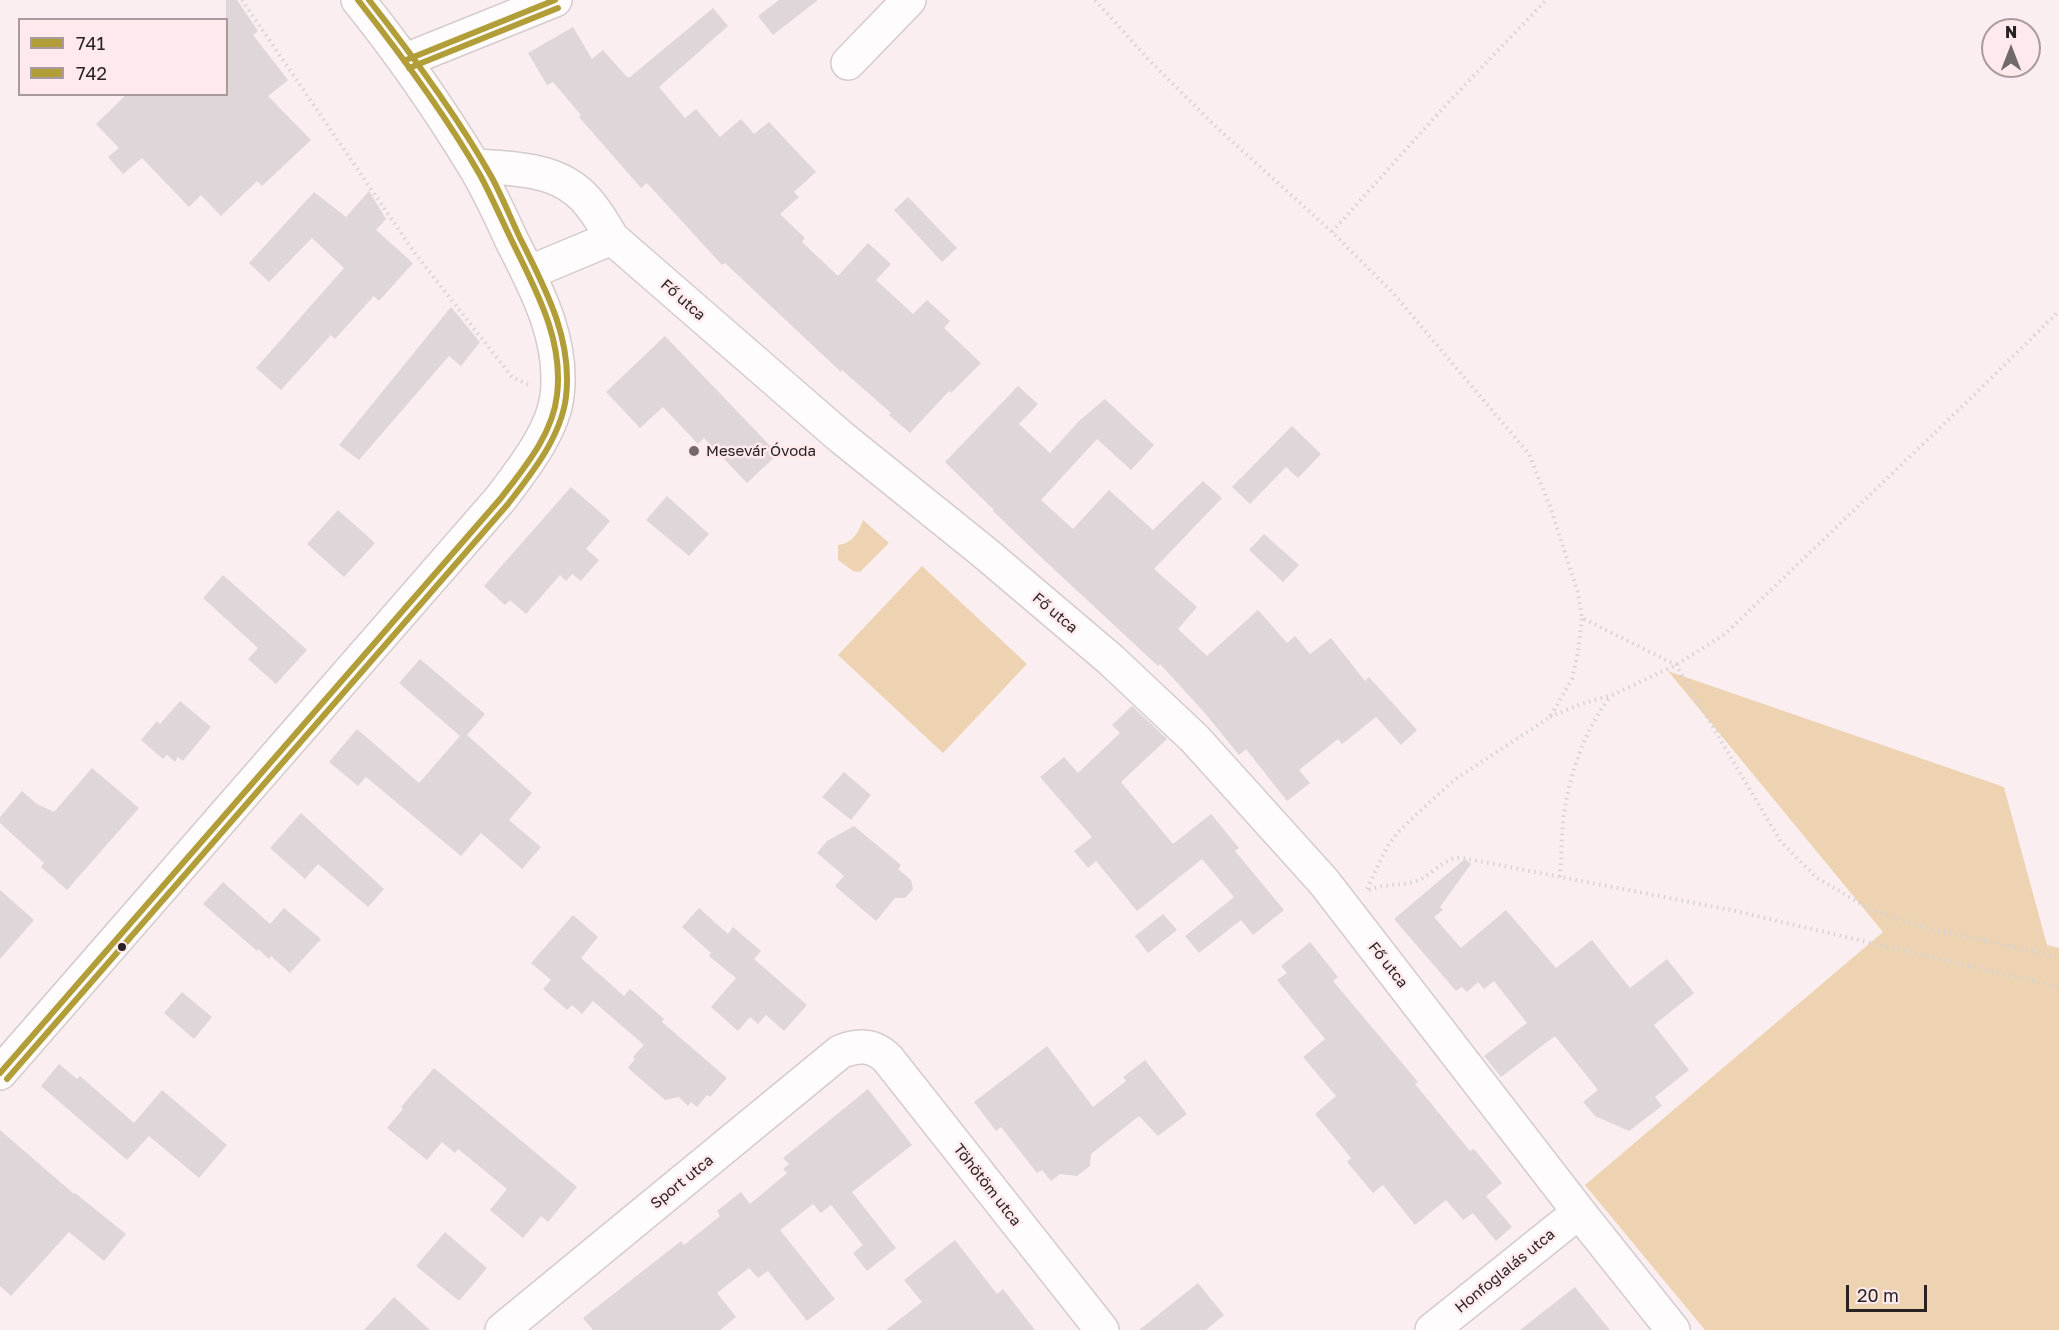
<!DOCTYPE html>
<meta charset="utf-8">
<style>
body{margin:0}
#map{position:relative;width:2059px;height:1330px;overflow:hidden;background:#faeef0;font-family:"Golos Text",sans-serif}
canvas{display:block}
.legend{position:absolute;left:18px;top:18px;width:210px;height:78px;box-sizing:border-box;background:#feeaec;border:2px solid #a99a9c;margin:0;padding:8px 10px;list-style:none;font-size:18px;color:#292223}
.legend li{display:flex;align-items:center;gap:12px;height:30px}
.legend b{width:30px;border:2px solid #a99a9c}
.north{position:absolute;left:1981px;top:18px;width:60px;height:60px;box-sizing:border-box;background:#feeaec;border:2px solid #a99a9c;border-radius:50%;rotate:0deg;font-size:16px;font-weight:700;line-height:24px;text-align:center;color:#292223}
.north::after{content:'';display:block;margin:auto;width:21px;height:27px;background:#72696b;clip-path:polygon(50% 0,100% 100%,50% 72%,0 100%)}
.scale{position:absolute;left:1846px;top:1285px;width:81px;height:27px;box-sizing:border-box;border:3px solid #292223;border-top:0;padding-left:8px;font-size:18px;line-height:21px;white-space:nowrap;color:#292223;-webkit-text-stroke:4px #feeaec;paint-order:stroke}
</style>
<div id="map">
<canvas width="2059" height="1330"></canvas>
<ul class="legend">
<li><b style="height:8px;background:#b29e38"></b>741</li>
<li><b style="height:8px;background:#b29e38"></b>742</li>
</ul>
<div class="north">N</div>
<div class="scale">20 m</div>
</div>
<script>
const ctx = document.querySelector('canvas').getContext('2d');
ctx.lineJoin = 'round';
function fill(path, color) {
  ctx.fillStyle = color;
  ctx.fill(path, 'evenodd');
}
function stroke(path, color, width, dash) {
  ctx.strokeStyle = color;
  ctx.lineWidth = width;
  ctx.lineCap = dash ? 'butt' : 'round';
  ctx.setLineDash(dash || []);
  ctx.stroke(path);
}
function drawText(font, color, halo, rows, align = 'center') {
  ctx.font = font + ' "Golos Text",sans-serif';
  ctx.lineWidth = 5;
  ctx.setLineDash([]);
  ctx.textBaseline = 'middle';
  ctx.strokeStyle = halo;
  ctx.fillStyle = color;
  for (const [text, x, y, turn = 0] of rows) {
    ctx.save();
    ctx.translate(x, y);
    ctx.rotate((+turn || 0) * Math.PI / 180);
    ctx.textAlign = isNaN(turn) ? turn : align;
    if (halo) ctx.strokeText(text, 0, 0);
    ctx.fillText(text, 0, 0);
    ctx.restore();
  }
}
const green = new Path2D(`
 M 863,520 L 889,543 L 860,572 L 853,571 L 838,560 L 838,545 C 853,543 858,533 863,520 Z
 M 922,566 L 1027,664 L 943,753 L 838,655 Z
 M 1668,671 L 2004,787 L 2047,945 L 2059,948 L 2059,1330 L 1705,1330 L 1585,1185 L 1883,932 Z`);
const building = new Path2D(`
 M 226,0 L 237,0 L 258,31 L 253,35 L 288,80 L 268,96 L 311,140 L 262,186 L 257,181 L 221,216 L 201,195 L 189,207 L 142,158 L 123,174 L 108,157 L 119,148 L 96,124 L 127,94 L 226,94 Z
 M 779,0 L 818,0 L 773,35 L 758,16 Z
 M 713,8 L 728,26 L 659,87 L 685,118 L 696,109 L 720,137 L 741,119 L 754,134 L 769,122 L 816,172 L 794,192 L 799,197 L 780,214 L 805,238 L 802,242 L 838,276 L 868,243 L 891,264 L 876,280 L 913,314 L 927,300 L 950,321 L 944,328 L 981,363 L 951,393 L 949,391 L 910,433 L 889,415 L 891,413 L 842,370 L 841,372 L 725,263 L 722,265 L 647,183 L 641,188 L 579,117 L 581,115 L 553,82 L 547,85 L 528,53 L 573,27 L 592,59 L 603,50 L 627,77 L 630,77 Z
 M 369,191 L 386,219 L 376,230 L 413,263 L 379,301 L 374,296 L 335,339 L 331,335 L 281,390 L 256,368 L 344,268 L 312,238 L 269,282 L 249,263 L 314,192 L 346,217 Z
 M 908,197 L 957,248 L 942,262 L 894,210 Z
 M 451,307 L 480,342 L 461,366 L 449,356 L 359,460 L 339,445 Z
 M 665,336 L 778,454 L 747,483 L 704,438 L 698,444 L 663,407 L 640,428 L 606,392 Z
 M 1018,386 L 1038,404 L 1019,424 L 1050,453 L 1079,421 L 1105,399 L 1154,445 L 1131,470 L 1097,439 L 1041,500 L 1073,529 L 1109,490 L 1153,530 L 1203,481 L 1222,498 L 1154,569 L 1197,607 L 1178,629 L 1207,656 L 1258,610 L 1287,643 L 1295,636 L 1310,654 L 1331,638 L 1365,681 L 1369,677 L 1417,730 L 1401,745 L 1376,717 L 1342,744 L 1338,739 L 1299,770 L 1310,783 L 1287,801 L 1246,749 L 1239,755 L 1204,712 L 1160,664 L 1158,666 L 1044,560 L 993,511 L 994,510 L 945,462 Z
 M 1292,426 L 1321,454 L 1298,478 L 1286,467 L 1250,504 L 1232,487 Z
 M 571,487 L 610,521 L 586,549 L 599,560 L 581,581 L 572,574 L 566,581 L 560,575 L 526,614 L 510,600 L 505,605 L 484,586 Z
 M 667,496 L 709,534 L 689,556 L 646,520 Z
 M 338,510 L 375,543 L 344,577 L 307,544 Z
 M 1264,534 L 1299,565 L 1283,582 L 1249,550 Z
 M 223,575 L 307,650 L 276,684 L 248,659 L 258,648 L 203,598 Z
 M 420,659 L 485,714 L 467,735 L 532,793 L 509,820 L 541,847 L 522,869 L 481,833 L 461,856 L 366,777 L 358,786 L 329,762 L 357,729 L 419,783 L 460,736 L 399,683 Z
 M 180,701 L 211,727 L 183,761 L 178,757 L 175,762 L 167,755 L 163,759 L 141,740 L 157,721 L 160,724 Z
 M 1132,706 L 1167,739 L 1121,782 L 1173,844 L 1211,814 L 1239,848 L 1235,851 L 1284,910 L 1253,935 L 1241,920 L 1199,953 L 1185,936 L 1234,897 L 1202,859 L 1137,911 L 1096,861 L 1088,868 L 1074,851 L 1092,837 L 1040,777 L 1064,757 L 1078,773 L 1120,733 L 1112,725 Z
 M 92,768 L 139,808 L 67,890 L 41,867 L 44,863 L 0,823 L 0,817 L 22,791 L 37,804 L 54,812 Z
 M 844,772 L 871,795 L 851,820 L 822,797 Z
 M 301,813 L 384,889 L 368,907 L 318,864 L 305,879 L 270,848 Z
 M 854,826 L 901,865 L 898,869 L 911,880 L 913,889 L 905,898 L 895,898 L 876,921 L 835,886 L 844,876 L 817,853 L 827,841 Z
 M 1465,859 L 1471,864 L 1440,907 L 1443,910 L 1434,917 L 1461,948 L 1506,910 L 1556,968 L 1592,940 L 1630,988 L 1667,959 L 1694,993 L 1654,1025 L 1689,1070 L 1655,1097 L 1662,1106 L 1629,1131 L 1595,1116 L 1583,1102 L 1598,1090 L 1555,1036 L 1501,1077 L 1484,1056 L 1527,1023 L 1494,981 L 1484,989 L 1478,982 L 1467,992 L 1462,987 L 1456,991 L 1394,919 Z
 M 223,882 L 270,924 L 284,908 L 321,939 L 290,973 L 271,956 L 269,959 L 258,949 L 257,951 L 203,904 Z
 M 0,890 L 34,920 L 0,959 Z
 M 699,908 L 728,934 L 733,927 L 761,951 L 754,959 L 807,1005 L 784,1031 L 766,1015 L 758,1024 L 750,1017 L 738,1031 L 711,1007 L 736,978 L 709,956 L 711,953 L 682,927 Z
 M 1163,914 L 1177,930 L 1148,953 L 1135,936 Z
 M 573,915 L 598,937 L 581,958 L 624,996 L 630,989 L 664,1019 L 662,1022 L 727,1078 L 710,1097 L 707,1095 L 697,1107 L 691,1102 L 688,1106 L 679,1097 L 665,1100 L 628,1068 L 635,1059 L 633,1057 L 644,1045 L 593,1001 L 582,1014 L 572,1005 L 567,1010 L 543,989 L 551,980 L 531,963 Z
 M 1310,942 L 1338,977 L 1333,981 L 1418,1082 L 1415,1084 L 1470,1151 L 1474,1149 L 1502,1183 L 1486,1196 L 1512,1227 L 1496,1241 L 1473,1213 L 1463,1220 L 1446,1200 L 1415,1225 L 1383,1185 L 1373,1193 L 1347,1162 L 1351,1158 L 1315,1114 L 1336,1096 L 1303,1057 L 1325,1039 L 1277,980 L 1287,973 L 1281,966 Z
 M 182,992 L 212,1017 L 194,1039 L 164,1013 Z
 M 1047,1046 L 1093,1107 L 1126,1081 L 1123,1077 L 1145,1060 L 1187,1114 L 1158,1136 L 1139,1116 L 1091,1154 L 1090,1166 L 1077,1176 L 1060,1174 L 1051,1181 L 1042,1170 L 1037,1173 L 1001,1127 L 996,1131 L 974,1102 Z
 M 59,1064 L 77,1079 L 80,1076 L 134,1123 L 162,1090 L 227,1145 L 199,1178 L 149,1136 L 127,1160 L 41,1086 Z
 M 434,1068 L 577,1187 L 548,1222 L 541,1216 L 523,1238 L 490,1210 L 507,1189 L 458,1149 L 455,1153 L 442,1142 L 427,1160 L 387,1128 L 403,1109 L 401,1107 Z
 M 868,1089 L 912,1145 L 852,1192 L 896,1248 L 867,1271 L 853,1253 L 863,1245 L 831,1205 L 821,1213 L 813,1204 L 780,1230 L 835,1299 L 807,1321 L 768,1271 L 758,1278 L 749,1268 L 717,1293 L 736,1317 L 720,1330 L 593,1330 L 583,1318 L 681,1241 L 684,1245 L 720,1216 L 717,1211 L 741,1192 L 750,1204 L 787,1173 L 783,1169 L 789,1164 L 783,1158 Z
 M 0,1130 L 74,1194 L 75,1193 L 126,1234 L 104,1261 L 69,1232 L 11,1296 L 0,1286 Z
 M 445,1232 L 487,1268 L 459,1301 L 416,1266 Z
 M 955,1240 L 997,1294 L 1003,1289 L 1035,1330 L 886,1330 L 922,1302 L 904,1280 Z
 M 1198,1283 L 1224,1315 L 1206,1330 L 1139,1330 Z
 M 1575,1287 L 1610,1330 L 1520,1330 Z
 M 394,1297 L 430,1330 L 364,1330 Z`);
const path = new Path2D(`
 M 242,0 L 414,252 L 512,377 L 529,385
 M 1095,0 L 1148,59 L 1213,124 L 1332,232 L 1393,293 L 1529,454 L 1551,509 L 1578,593 L 1582,618 L 1676,665 L 1781,842 L 1817,878 L 1870,909 L 1922,927 L 2059,957
 M 1332,232 L 1444,107 L 1546,0
 M 1550,717 L 1581,704 L 1612,695 L 1676,665 L 1725,634 L 1972,397 L 2059,311
 M 1560,877 C 1562,852 1561,826 1566,802 C 1573,765 1587,726 1611,696
 M 1367,889 L 1387,847 L 1398,832 L 1419,812 L 1454,780 L 1550,717 L 1572,679 L 1578,652 L 1582,618
 M 1369,890 C 1385,883 1404,887 1421,879 C 1436,871 1446,856 1463,858 L 1731,910 L 2059,987`);
const minor = new Path2D(`
 M 406,60 L 555,0
 M 848,63 L 909,0
 M 475,166 C 518,169 564,168 592,207 C 600,217 606,228 612,238 L 841,437 L 985,553 L 1110,659 L 1195,739 L 1324,882 L 1579,1212 L 1673,1330
 M 528,273 L 612,238
 M 0,1073 L 501,498 C 522,470 553,431 557,396 C 564,340 536,288 512,241 C 500,215 488,188 473,164 C 438,107 400,52 358,0
 M 502,1330 L 840,1052 C 859,1044 874,1045 888,1059 L 1102,1330
 M 1432,1330 L 1579,1212`);
const bus1 = new Path2D(`
 M 406,60 L 555,0
 M 0,1073 L 501,498 C 524,468 553,434 557,395 C 564,339 535,289 512,241 C 501,219 492,197 480,175 C 445,114 402,56 358,0`);
const bus2 = new Path2D(`
 M 409,68 L 558,8
 M 7,1079 L 508,504 C 532,473 561,437 566,397 C 573,339 545,288 520,238 C 510,217 502,196 491,176 C 456,114 413,56 369,0`);
const markers = [
 [694,451,6,"#72696b"],
 [122,947,5,"#292223"]
];
const streetNames = [
 ["Fő utca",683,300,41],
 ["Fő utca",1055,613,40],
 ["Fő utca",1388,965,52],
 ["Sport utca",682,1182,-39],
 ["Töhötöm utca",987,1185,52],
 ["Honfoglalás utca",1505,1271,-39]
];
const poiNames = [
 ["Mesevár Óvoda",706,451]
];
fill(green, '#eed3b3');
fill(building, '#ded6d9');
stroke(minor, '#d5cbcd', 36);
stroke(path, '#d5d3d3', 4, [1.5, 4.5]);
stroke(minor, '#fefcfd', 33);
stroke(bus1, '#b29e38', 6);
stroke(bus2, '#b29e38', 6);
for (const [x, y, r, color] of markers) {
  const dot = new Path2D();
  dot.arc(x, y, r, 0, 2 * Math.PI);
  ctx.fillStyle = color;
  ctx.fill(dot);
  stroke(dot, '#feeaec', 2);
}
drawText('15px', '#292223', '#feeaec', streetNames);
drawText('15px', '#292223', '#feeaec', poiNames, 'left');
</script>
